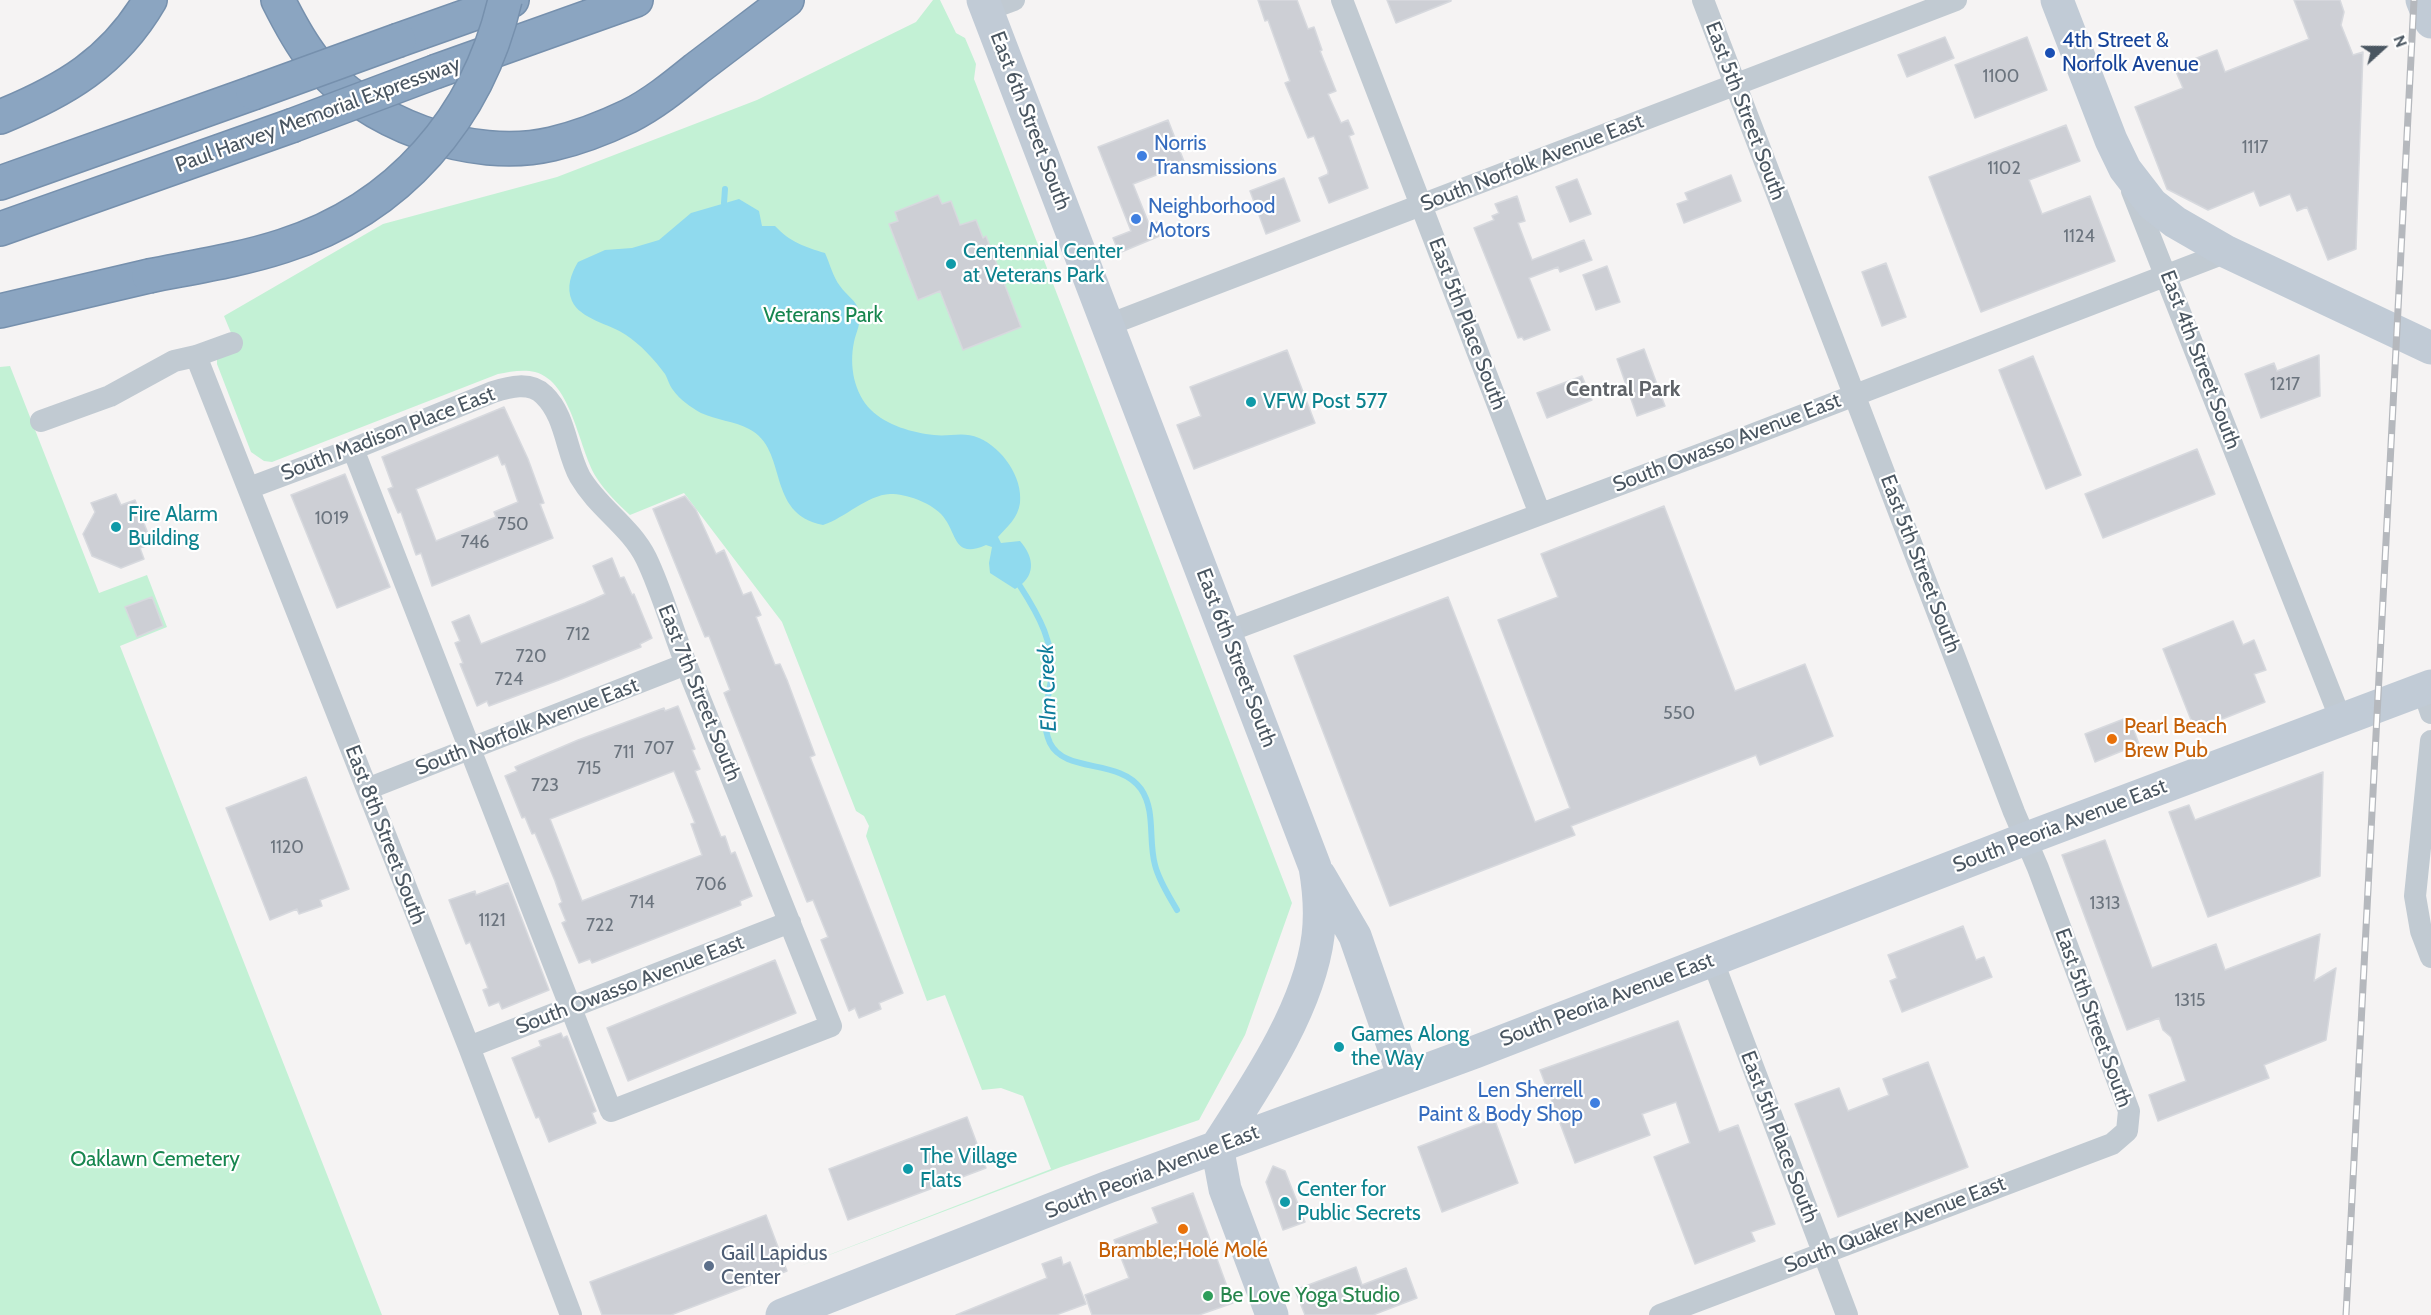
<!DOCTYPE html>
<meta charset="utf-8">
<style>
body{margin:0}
#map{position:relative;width:2431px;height:1315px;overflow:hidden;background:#f5f3f3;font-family:Cabin,sans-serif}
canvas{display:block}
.north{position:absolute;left:2353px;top:18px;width:60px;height:60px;-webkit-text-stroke:4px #fff;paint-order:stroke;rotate:69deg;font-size:16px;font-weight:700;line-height:24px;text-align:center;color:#4a5661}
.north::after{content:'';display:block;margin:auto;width:21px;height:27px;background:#4a5661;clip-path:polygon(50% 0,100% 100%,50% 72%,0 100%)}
</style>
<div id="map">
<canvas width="2431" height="1315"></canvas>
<div class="north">N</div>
</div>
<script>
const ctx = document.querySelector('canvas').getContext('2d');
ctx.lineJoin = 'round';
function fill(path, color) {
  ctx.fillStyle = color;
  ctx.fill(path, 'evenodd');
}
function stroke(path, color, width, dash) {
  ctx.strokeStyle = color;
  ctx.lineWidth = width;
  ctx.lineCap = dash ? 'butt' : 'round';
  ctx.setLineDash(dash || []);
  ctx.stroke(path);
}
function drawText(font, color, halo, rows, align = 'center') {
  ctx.font = font + ' Cabin,sans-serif';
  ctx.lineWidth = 4.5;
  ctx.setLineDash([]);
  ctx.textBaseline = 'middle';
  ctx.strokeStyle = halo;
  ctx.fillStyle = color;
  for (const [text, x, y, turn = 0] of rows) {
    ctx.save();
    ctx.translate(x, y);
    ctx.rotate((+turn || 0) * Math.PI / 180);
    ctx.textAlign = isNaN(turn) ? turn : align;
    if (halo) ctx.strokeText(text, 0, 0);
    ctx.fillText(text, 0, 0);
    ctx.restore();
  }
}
const green = new Path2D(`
 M 933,0 L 940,0 L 956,33 L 965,38 L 976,64 L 974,79 L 1292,903 L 1245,1035 L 1199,1120 L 1061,1167 L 795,1268 L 1051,1169 L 1023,1096 L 1001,1088 L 982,1090 L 945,995 L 927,1001 L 866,836 L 869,826 L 864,816 L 856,811 L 782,622 L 684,493 L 630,515 C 617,503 605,491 596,477 C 578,447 572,382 535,372 C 523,369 509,372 498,374 L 272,462 L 264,461 L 251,452 L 217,364 L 217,357 L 236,345 L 224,316 L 383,224 L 557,177 L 757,100 L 916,22 Z
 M 10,366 L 99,593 L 147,575 L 167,627 L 120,646 L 382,1315 L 0,1315 L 0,367 Z`);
const water = new Path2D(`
 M 739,199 L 759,211 L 762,226 L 775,226 C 790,242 805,247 825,253 C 830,264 833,277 840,286 C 846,295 857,301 859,311 C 862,322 856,332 854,342 C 849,366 854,393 871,410 C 886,425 913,433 934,435 C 950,437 963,431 979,438 C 1002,448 1023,477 1020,503 C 1018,518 1007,527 998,537 L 1001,543 L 1020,541 C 1035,558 1036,577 1015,589 L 990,573 L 989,563 L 992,547 L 986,545 C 952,560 958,532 941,514 C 929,502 907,494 890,494 C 867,495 845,518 823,525 C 765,514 789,449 749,429 C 734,421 716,420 701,413 C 692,408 679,399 673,390 C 669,385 668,379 665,374 C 655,360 640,344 626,335 C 610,324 580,319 572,301 C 566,287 571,274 578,262 L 605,250 L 632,248 L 659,240 L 691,213 Z`);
const stream = new Path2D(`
 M 724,203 L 725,189
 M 1020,586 C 1038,614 1056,645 1051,680 C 1048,701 1040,721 1050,743 C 1065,774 1119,758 1141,789 C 1156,811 1148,840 1155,865 C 1159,881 1169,896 1177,910`);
const building = new Path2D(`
 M 1258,0 L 1297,0 L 1308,29 L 1314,27 L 1322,50 L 1320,51 L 1336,91 L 1328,94 L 1341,123 L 1348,120 L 1354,134 L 1349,136 L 1368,188 L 1329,203 L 1319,178 L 1328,174 L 1328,171 L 1314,136 L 1308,138 L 1285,83 L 1290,81 L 1268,20 L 1265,21 Z
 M 1387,0 L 1451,0 L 1451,1 L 1396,23 Z
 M 2294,0 L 2340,0 L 2344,12 L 2341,25 L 2353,55 L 2363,52 L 2356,249 L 2328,260 L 2307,207 L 2297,211 L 2290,194 L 2260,206 L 2254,191 L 2208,210 L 2167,189 L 2135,107 L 2183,88 L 2174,67 L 2217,50 L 2225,72 L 2309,39 Z
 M 1945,37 L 1954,58 L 1907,77 L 1898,55 Z
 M 2027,37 L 2047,90 L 1975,118 L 1955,65 Z
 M 1168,120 L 1185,164 L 1133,184 L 1149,224 L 1157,222 L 1162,235 L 1119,253 L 1113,238 L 1131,231 L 1098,147 Z
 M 2066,125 L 2080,161 L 2029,180 L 2042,214 L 2090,196 L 2115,261 L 1981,312 L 1929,177 Z
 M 1731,175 L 1741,201 L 1684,223 L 1677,204 L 1688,200 L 1685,193 Z
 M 1284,178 L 1300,221 L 1266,234 L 1250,191 Z
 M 1577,179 L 1591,214 L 1570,222 L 1556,187 Z
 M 938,195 L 942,204 L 951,201 L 960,225 L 976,220 L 983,238 L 986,236 L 1021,327 L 963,350 L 940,291 L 918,300 L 889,224 L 898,221 L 895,212 Z
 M 1517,196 L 1525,221 L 1518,223 L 1532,260 L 1584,240 L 1592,260 L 1560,272 L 1558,267 L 1529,278 L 1550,330 L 1524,340 L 1522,337 L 1518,338 L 1474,228 L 1494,220 L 1492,216 L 1499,213 L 1495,204 Z
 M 1886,263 L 1906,317 L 1882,326 L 1862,272 Z
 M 1607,266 L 1620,302 L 1596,310 L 1583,275 Z
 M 1644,349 L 1665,406 L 1637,416 L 1617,359 Z
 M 1287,350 L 1315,423 L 1194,469 L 1177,425 L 1201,416 L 1190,387 Z
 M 2319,355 L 2320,396 L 2261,418 L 2245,374 L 2274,363 L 2277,371 Z
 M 2033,356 L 2081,475 L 2046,489 L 1999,370 Z
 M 1582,376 L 1592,400 L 1547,418 L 1537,393 Z
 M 504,407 L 528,459 L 544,503 L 540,504 L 553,538 L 432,586 L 421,553 L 416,555 L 401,512 L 398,513 L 388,489 L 393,487 L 382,457 ZM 498,455 L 502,465 L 505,464 L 518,502 L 494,512 L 496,517 L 436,541 L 416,489 Z
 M 2197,449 L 2215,494 L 2103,538 L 2085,494 Z
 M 345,474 L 390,587 L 337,608 L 291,495 Z
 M 116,494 L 121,505 L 135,500 L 152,544 L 140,548 L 144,559 L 121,568 L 92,556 L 83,534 L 95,512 L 91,503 Z
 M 685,496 L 696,510 L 716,554 L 724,550 L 743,595 L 751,592 L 761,615 L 756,617 L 775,665 L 780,664 L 787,680 L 815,755 L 810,757 L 903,993 L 879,1003 L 881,1009 L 859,1018 L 855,1008 L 849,1011 L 821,940 L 828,937 L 813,900 L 807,902 L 724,693 L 730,690 L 709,636 L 705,637 L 653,509 Z
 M 1664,506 L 1735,691 L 1805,664 L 1833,736 L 1760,765 L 1756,755 L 1571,826 L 1575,835 L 1390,906 L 1294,656 L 1448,597 L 1535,822 L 1570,808 L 1498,620 L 1558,597 L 1541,554 Z
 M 612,558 L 620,578 L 624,577 L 632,595 L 634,594 L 652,638 L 640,644 L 641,647 L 559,680 L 489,706 L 487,701 L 477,706 L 460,664 L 463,663 L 455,643 L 460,641 L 452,622 L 469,615 L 481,644 L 585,603 L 605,594 L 593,566 Z
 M 152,597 L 163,626 L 137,637 L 125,607 Z
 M 2233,621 L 2243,645 L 2254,640 L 2266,670 L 2254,674 L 2265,702 L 2195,730 L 2163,649 Z
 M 678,706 L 695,749 L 692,750 L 700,769 L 695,771 L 721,837 L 725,836 L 731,854 L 735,852 L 752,896 L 740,901 L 741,905 L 592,963 L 590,959 L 579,963 L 562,923 L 566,921 L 559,904 L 562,902 L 555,881 L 535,833 L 532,834 L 525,817 L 522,818 L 505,776 L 517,771 L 515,767 L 578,740 L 664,708 L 665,711 ZM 674,771 L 695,823 L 691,824 L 702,855 L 582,901 L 550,819 Z
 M 2129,717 L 2139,744 L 2095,762 L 2085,734 Z
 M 2323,772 L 2320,876 L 2208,917 L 2169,812 L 2189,805 L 2195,820 Z
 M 306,777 L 349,889 L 320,900 L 322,906 L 299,914 L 297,909 L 270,920 L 226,808 Z
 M 2105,840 L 2152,968 L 2216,944 L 2225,970 L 2320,934 L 2314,981 L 2336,968 L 2326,1040 L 2264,1065 L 2269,1078 L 2158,1121 L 2149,1095 L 2186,1081 L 2171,1037 L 2163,1030 L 2159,1018 L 2127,1030 L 2062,855 Z
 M 508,883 L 549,990 L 502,1009 L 499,1002 L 489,1006 L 483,990 L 488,988 L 470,942 L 466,944 L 449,900 L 475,891 L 476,895 Z
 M 1963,926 L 1976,960 L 1984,957 L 1992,977 L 1902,1012 L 1890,981 L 1897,978 L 1888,955 Z
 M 775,960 L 796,1013 L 628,1081 L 607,1028 Z
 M 1678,1021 L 1719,1132 L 1738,1125 L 1775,1224 L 1751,1232 L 1755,1241 L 1695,1264 L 1654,1157 L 1690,1143 L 1676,1102 L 1642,1114 L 1650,1135 L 1575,1163 L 1540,1070 Z
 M 561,1033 L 563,1038 L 567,1036 L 596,1111 L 592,1113 L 596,1123 L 549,1142 L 539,1117 L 536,1118 L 512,1058 L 541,1046 L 539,1041 Z
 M 1928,1062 L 1968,1167 L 1838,1217 L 1795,1104 L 1839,1088 L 1848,1111 L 1889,1095 L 1883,1079 Z
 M 967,1117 L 986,1168 L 848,1220 L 829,1169 Z
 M 1494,1118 L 1518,1183 L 1442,1212 L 1418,1147 Z
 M 1273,1166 L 1285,1171 L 1305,1222 L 1283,1230 L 1266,1182 Z
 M 1193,1193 L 1233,1303 L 1199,1315 L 1092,1315 L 1085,1295 L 1129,1278 L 1114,1240 L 1158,1223 L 1152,1208 Z
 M 766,1215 L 787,1271 L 671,1315 L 602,1315 L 590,1282 Z
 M 1061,1257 L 1063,1265 L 1070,1262 L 1086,1304 L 1056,1315 L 956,1315 L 1047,1278 L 1042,1264 Z
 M 1356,1267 L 1362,1285 L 1406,1268 L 1417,1298 L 1373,1315 L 1305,1315 L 1295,1290 Z`);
const street = new Path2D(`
 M 1342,0 L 1540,514
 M 987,10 L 1014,0
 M 2132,191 L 2341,720
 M 1108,325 L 1956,0
 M 196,356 L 469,1047 L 571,1315
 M 41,421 L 110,396 L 174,361 L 196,356 L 232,343
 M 249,488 L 353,449 L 493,392 C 509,387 530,381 544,395 C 566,416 566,452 580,477 C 598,508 630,526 646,558 C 662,591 672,629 686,664 C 735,785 783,906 831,1026 L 611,1111 L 353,449
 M 1226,632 L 1720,447 L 2227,252
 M 2423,689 L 2431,713
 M 2431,741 L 2415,896 L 2421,931 L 2431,957
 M 367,789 L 686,664
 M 1712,959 L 1847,1315
 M 469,1047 L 790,922
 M 1660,1315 L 2112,1144 L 2127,1131 L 2129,1111 L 2038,868 L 2014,812 L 1703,0`);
const secondary = new Path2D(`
 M 983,0 L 1315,867 C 1319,890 1321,912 1318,936 C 1309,1008 1256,1086 1217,1146 L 1225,1189 L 1272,1315
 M 2057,0 L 2111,140 L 2125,169 L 2152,204 L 2175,222 L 2227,252 L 2431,348
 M 2422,0 L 2431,22
 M 1320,876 L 1355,936 L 1404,1077
 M 782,1315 L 1108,1187 L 1475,1052 L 2025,839 L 2431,686`);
const highway = new Path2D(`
 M 278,0 C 288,20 299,41 313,59 C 365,123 471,163 552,144 C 578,138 604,128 629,116 C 653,104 675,86 696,69 C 726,46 757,23 787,0
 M 399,40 L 512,0
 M 437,71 L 636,0
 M 0,117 C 64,91 114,62 150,0
 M 0,183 L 253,93
 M 0,229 L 291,126
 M 0,311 L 149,276`);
const rail = new Path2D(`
 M 2346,1315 L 2414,0`);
const highwayBridge = new Path2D(`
 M 253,93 L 399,40
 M 291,126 L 437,71
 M 149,276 C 194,267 240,260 283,246 C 399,209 478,117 505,0`);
const markers = [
 [2050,53,6,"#1a4fb4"],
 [1142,156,6,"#3f7fe0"],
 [1136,219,6,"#3f7fe0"],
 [951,264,6,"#0f9aa8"],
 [1251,402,6,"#0f9aa8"],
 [116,527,6,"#0f9aa8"],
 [2112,739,6,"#e8710a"],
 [1339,1047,6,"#0f9aa8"],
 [1595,1103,6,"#3f7fe0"],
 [908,1169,6,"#0f9aa8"],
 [1285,1202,6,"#0f9aa8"],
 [1183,1229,6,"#e8710a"],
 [709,1266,6,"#5c6f8a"],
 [1208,1296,6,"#2e9e5b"]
];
const numberNames = [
 ["1100",2001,77],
 ["1117",2255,148],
 ["1102",2004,169],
 ["1124",2079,237],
 ["1217",2285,385],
 ["1019",332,519],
 ["750",513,525],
 ["746",475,543],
 ["712",578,635],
 ["720",531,657],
 ["724",509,680],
 ["550",1679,714],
 ["707",659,749],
 ["711",624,753],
 ["715",589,769],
 ["723",545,786],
 ["1120",287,848],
 ["706",711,885],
 ["714",642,903],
 ["1313",2105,904],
 ["1121",492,921],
 ["722",600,926],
 ["1315",2190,1001]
];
const transitNames = [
 ["4th Street &",2062,41],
 ["Norfolk Avenue",2062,65]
];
const streetNames = [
 ["East 5th Street South",1745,111,69],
 ["Paul Harvey Memorial Expressway",318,115,-20],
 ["East 6th Street South",1030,121,69],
 ["South Norfolk Avenue East",1532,163,-21],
 ["East 5th Place South",1467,324,69],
 ["East 4th Street South",2200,360,69],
 ["South Madison Place East",388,434,-21],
 ["South Owasso Avenue East",1727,443,-21],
 ["East 5th Street South",1920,564,69],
 ["East 6th Street South",1236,658,69],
 ["East 7th Street South",699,693,68],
 ["South Norfolk Avenue East",527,727,-21],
 ["South Peoria Avenue East",2060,826,-21],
 ["East 8th Street South",385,835,69],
 ["South Owasso Avenue East",630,985,-21],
 ["South Peoria Avenue East",1607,1000,-21],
 ["East 5th Street South",2093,1018,70],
 ["East 5th Place South",1779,1137,69],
 ["South Peoria Avenue East",1152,1172,-21],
 ["South Quaker Avenue East",1895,1225,-21]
];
const shopNames = [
 ["Norris",1154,144],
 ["Transmissions",1154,168],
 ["Neighborhood",1148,207],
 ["Motors",1148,231],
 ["Len Sherrell",1583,1091,"right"],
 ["Paint & Body Shop",1583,1115,"right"]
];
const cultureNames = [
 ["Centennial Center",963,252],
 ["at Veterans Park",963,276],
 ["VFW Post 577",1263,402],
 ["Fire Alarm",128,515],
 ["Building",128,539],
 ["Games Along",1351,1035],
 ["the Way",1351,1059],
 ["The Village",920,1157],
 ["Flats",920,1181],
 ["Center for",1297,1190],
 ["Public Secrets",1297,1214]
];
const parkNames = [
 ["Veterans Park",823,316],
 ["Oaklawn Cemetery",155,1160]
];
const foodNames = [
 ["Pearl Beach",2124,727],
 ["Brew Pub",2124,751],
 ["Bramble;Holé Molé",1183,1251,"center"]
];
const serviceNames = [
 ["Gail Lapidus",721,1254],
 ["Center",721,1278]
];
const leisureNames = [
 ["Be Love Yoga Studio",1220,1296]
];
const neighbourhoodNames = [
 ["Central Park",1623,390]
];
const waterNames = [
 ["Elm Creek",1048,688,-92]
];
fill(green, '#c3f1d5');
fill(water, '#90daee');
stroke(stream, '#90daee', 6);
fill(building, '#cdcfd5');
stroke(building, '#d7d9de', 1.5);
stroke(highway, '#7690ad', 36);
stroke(street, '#c1cad2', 22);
stroke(secondary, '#c1cbd6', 33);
stroke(highway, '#8ba5c1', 33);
stroke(rail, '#b5b8bd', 7);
stroke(rail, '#fff', 4.5, [14]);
stroke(highwayBridge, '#7690ad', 36, []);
stroke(highwayBridge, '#8ba5c1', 33);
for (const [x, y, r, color] of markers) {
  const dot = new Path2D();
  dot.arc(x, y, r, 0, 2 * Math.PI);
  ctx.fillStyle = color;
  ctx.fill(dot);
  stroke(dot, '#fff', 2);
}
drawText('18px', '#6b747e', null, numberNames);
drawText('21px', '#164399', '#fff', transitNames, 'left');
drawText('21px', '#4a5661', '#fff', streetNames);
drawText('21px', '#366cbe', '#fff', shopNames, 'left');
drawText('21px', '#0d838f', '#fff', cultureNames, 'left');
drawText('21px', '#17864f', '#fff', parkNames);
drawText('21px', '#c56008', '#fff', foodNames, 'left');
drawText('21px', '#4e5e75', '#fff', serviceNames, 'left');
drawText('21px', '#27864d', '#fff', leisureNames, 'left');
drawText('bold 22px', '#5f6368', '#fff', neighbourhoodNames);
drawText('italic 22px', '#0c7c9b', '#fff', waterNames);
</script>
